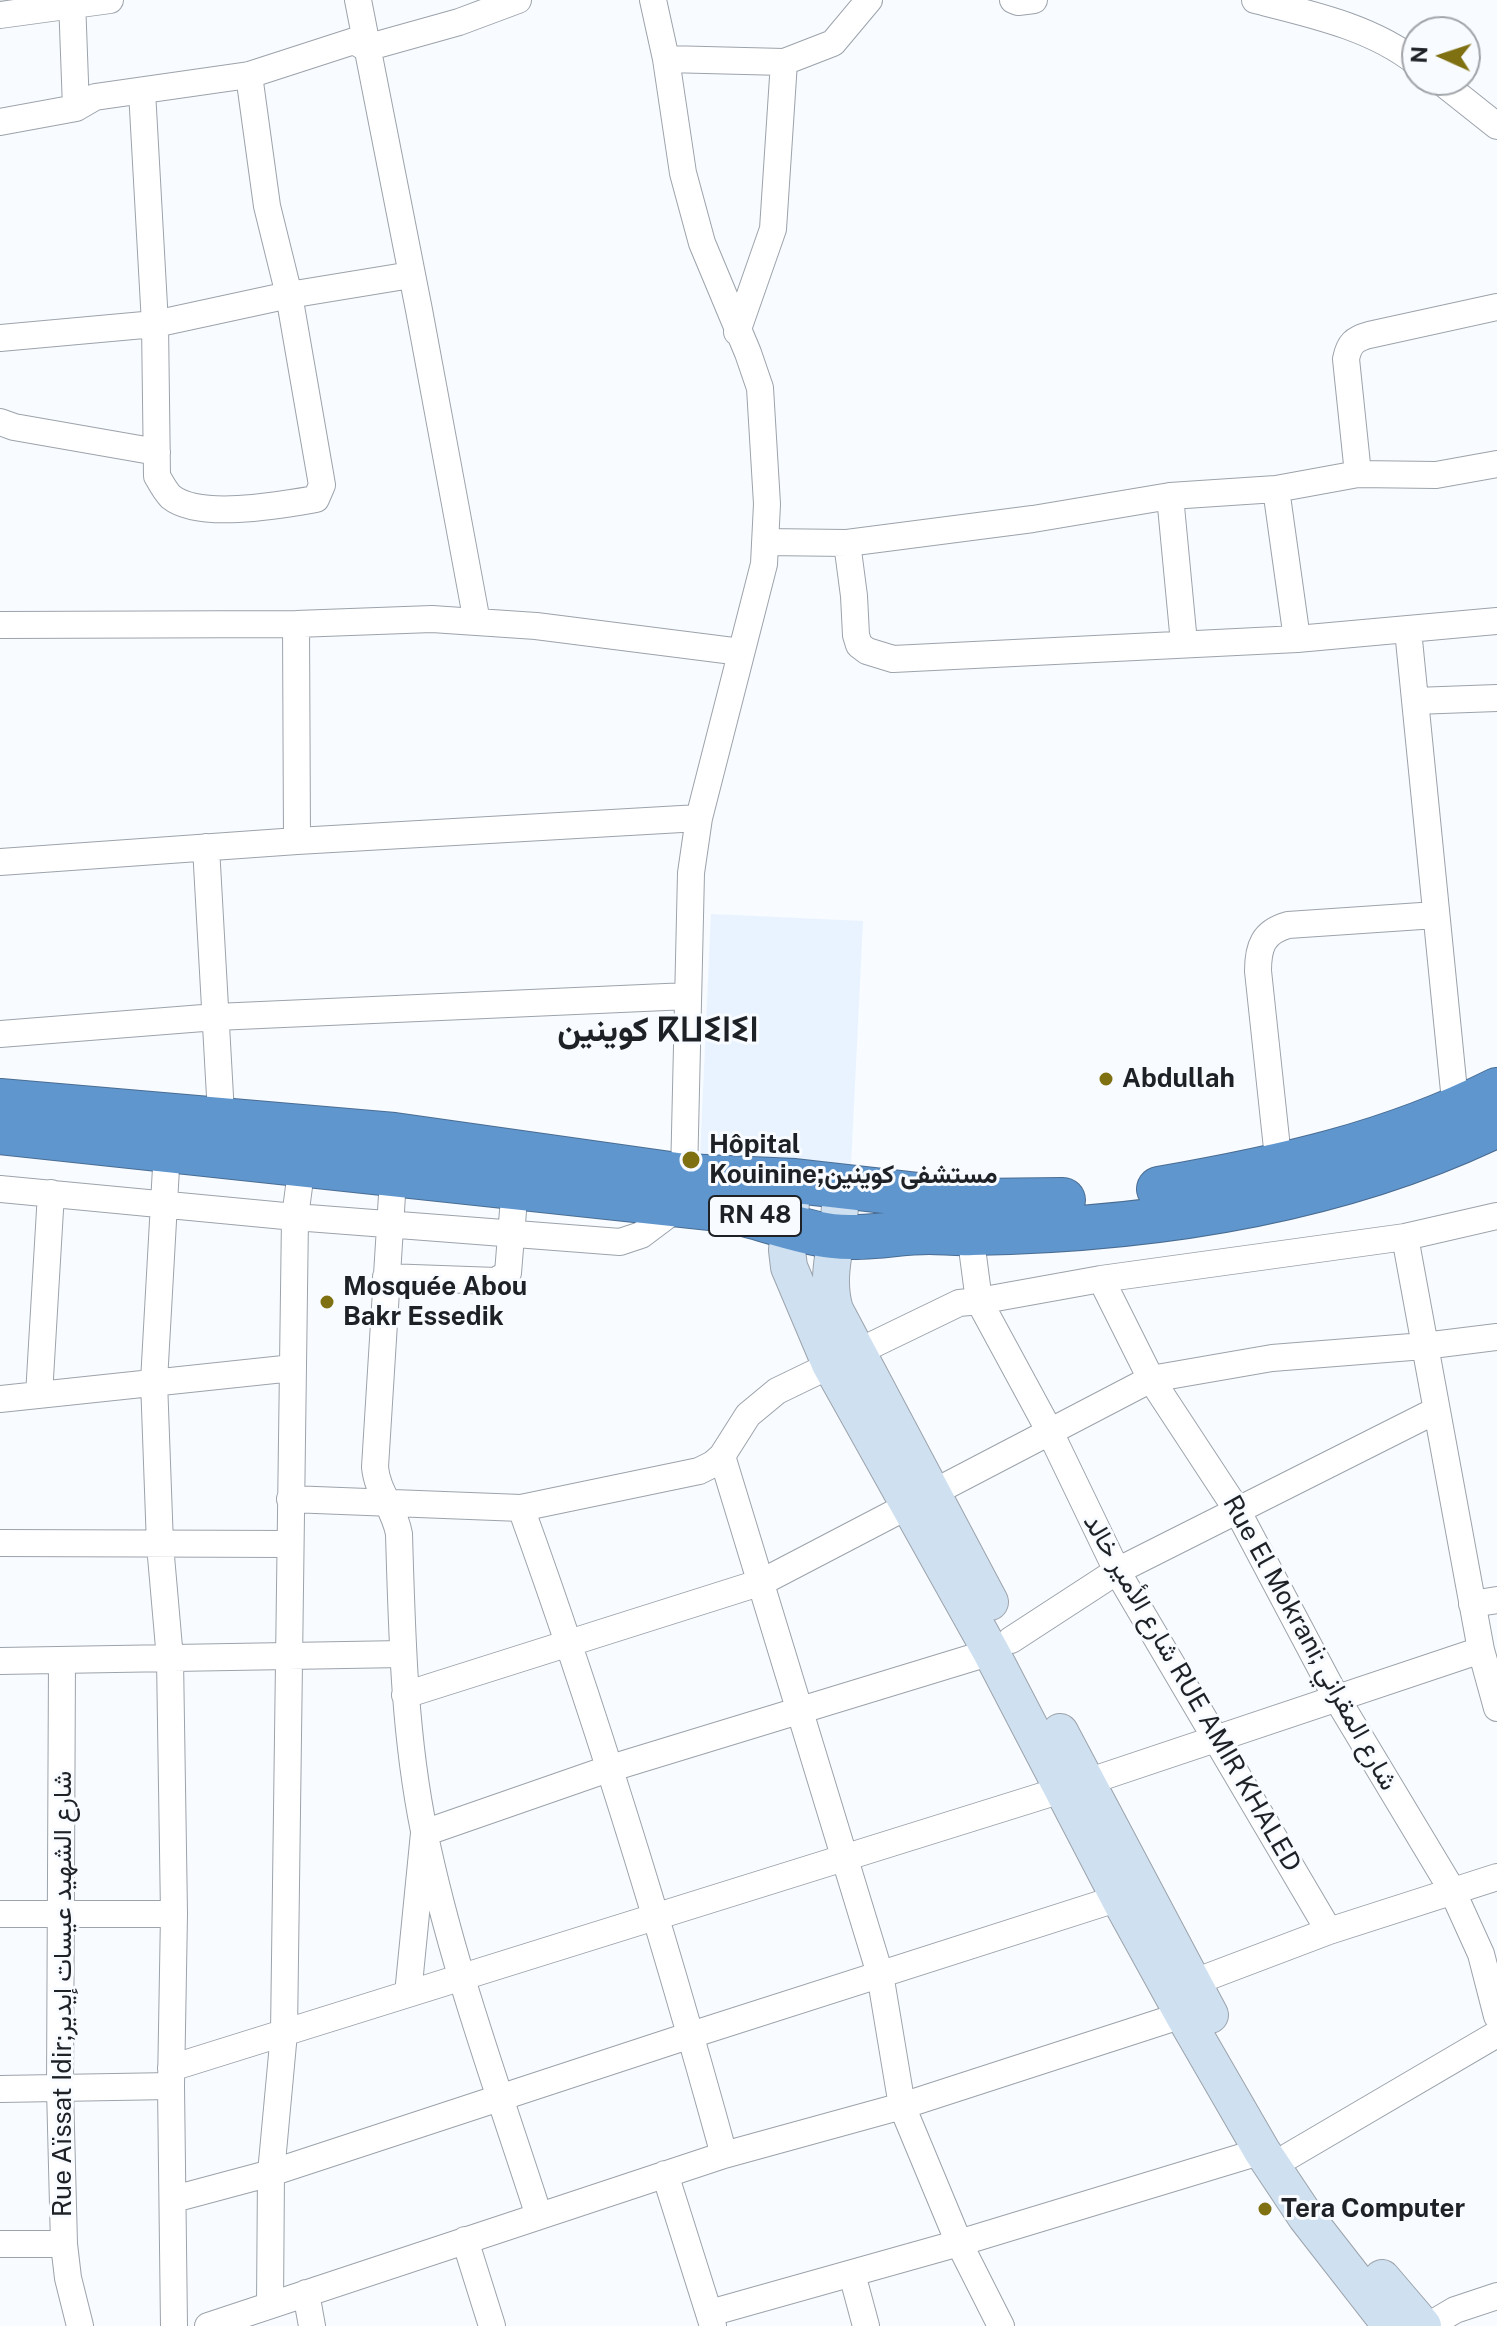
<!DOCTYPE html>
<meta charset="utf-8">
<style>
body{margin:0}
#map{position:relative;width:1497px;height:2326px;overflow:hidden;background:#f8fbff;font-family:"Public Sans",sans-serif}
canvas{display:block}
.north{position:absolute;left:1401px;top:16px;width:80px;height:80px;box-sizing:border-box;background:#f8fbff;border:2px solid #a1a4a8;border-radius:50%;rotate:273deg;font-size:22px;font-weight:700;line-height:32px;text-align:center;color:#1e2125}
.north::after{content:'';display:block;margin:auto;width:28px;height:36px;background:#7f7111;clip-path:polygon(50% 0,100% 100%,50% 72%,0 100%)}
</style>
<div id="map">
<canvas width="1497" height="2326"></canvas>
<div class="north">N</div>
</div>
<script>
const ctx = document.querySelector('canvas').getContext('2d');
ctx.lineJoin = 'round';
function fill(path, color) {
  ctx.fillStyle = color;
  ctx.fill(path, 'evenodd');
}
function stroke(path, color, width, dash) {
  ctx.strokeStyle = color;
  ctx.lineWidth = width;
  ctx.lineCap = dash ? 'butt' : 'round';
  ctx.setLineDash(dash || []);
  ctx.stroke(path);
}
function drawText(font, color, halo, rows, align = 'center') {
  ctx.font = font + ' "Public Sans",Vazirmatn,"Noto Sans Tifinagh",sans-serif';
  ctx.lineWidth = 6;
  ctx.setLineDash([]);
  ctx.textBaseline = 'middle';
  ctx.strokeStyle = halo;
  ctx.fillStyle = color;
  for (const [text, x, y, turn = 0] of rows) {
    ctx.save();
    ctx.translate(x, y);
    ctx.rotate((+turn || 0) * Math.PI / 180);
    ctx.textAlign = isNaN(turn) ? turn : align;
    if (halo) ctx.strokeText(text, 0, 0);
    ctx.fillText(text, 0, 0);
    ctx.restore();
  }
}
const built = new Path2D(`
 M 711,914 L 863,921 L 851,1165 L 700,1157 Z`);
const street = new Path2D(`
 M 72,0 L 76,108 L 95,97 L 249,75 L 354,41 L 366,48 L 459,22 L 518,0
 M 358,0 L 419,310 L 477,622
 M 653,0 L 666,59 L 683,173 L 702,243 L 748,353 L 760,388 L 767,504 L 764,564 L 699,818 L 691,873 L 684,1176
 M 1013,0 L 1018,2 L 1034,0
 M 1255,0 C 1310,14 1372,27 1417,63
 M 0,15 L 110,0
 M 666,59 L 784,62 L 833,43 L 869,0
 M 1439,80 L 1497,126
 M 142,91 L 155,324 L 157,476 C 161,483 165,491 171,497 C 200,520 281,505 316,499 L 322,485 L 289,295 L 267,206 L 249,75
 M 0,122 L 76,108
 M 737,332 L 773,229 L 784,62
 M 0,338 L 155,324 L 289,295 L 411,275
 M 0,422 L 14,427 L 157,452
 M 1358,474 L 1346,359 C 1349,344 1354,339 1369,335 L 1497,307
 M 1276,489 L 1297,639
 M 1170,496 L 1184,643
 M 765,542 L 847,543 L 1033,519 L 1170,496 L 1276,489 L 1358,474 L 1436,475 L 1497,464
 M 847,543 L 854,596 L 856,635 L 859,645 L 867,651 L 893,659 L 1297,639 L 1497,621
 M 296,624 L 297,841
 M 0,625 L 296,624 L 432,619 L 536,626 L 741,652
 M 1408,630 L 1456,1111
 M 1415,701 L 1497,698
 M 206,847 L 222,1132
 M 0,862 L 297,841 L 699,818
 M 0,1034 L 216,1017 L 688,996
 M 167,1150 L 154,1381 L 160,1545 L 170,1659 L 174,1914 L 171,2086 L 174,2326
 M 394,1163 L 375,1467 C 377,1492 395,1509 399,1534 C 402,1634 404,1733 424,1831 C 451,1962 498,2089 539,2216
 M 1279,1167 L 1258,971 C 1258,947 1263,932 1288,925 L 1436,915
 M 0,1189 L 295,1217 L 620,1242 L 641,1235 L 681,1205
 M 970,1233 L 979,1301 L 1050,1432 L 1117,1571 L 1329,1931
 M 1405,1237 L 1481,1650 L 1497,1708
 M 386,1277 L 496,1281 L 508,1273 L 515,1186
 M 1101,1279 L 1151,1379 L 1237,1510 L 1336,1697 L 1452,1890 L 1481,1954 L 1497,2016
 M 39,1395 L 51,1193
 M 0,1399 L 293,1368
 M 722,1456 L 880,1974 L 902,2106 L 959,2243 L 1001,2326
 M 290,1499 L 521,1508 L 699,1471 L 713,1464 L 722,1456 L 748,1415 L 777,1391 L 959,1303 L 979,1301 L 1101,1279 L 1405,1237 L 1497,1216
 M 521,1508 C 598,1721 664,1937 724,2155
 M 0,1543 L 290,1544
 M 1472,1604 L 1497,1600
 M 1011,1640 L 1117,1571 L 1435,1411
 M 62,1660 L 60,2089 L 64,2244 L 68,2278 L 80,2326
 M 0,1661 L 403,1654
 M 405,1695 L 762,1582 L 1151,1379 L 1272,1358 L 1424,1346 L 1497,1337
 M 0,1914 L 174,1914
 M 1176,1989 L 1329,1931 L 1497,1877
 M 408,1994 L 424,1833 L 608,1769 L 991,1652
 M 171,2068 L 1087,1782 L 1481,1650
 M 0,2089 L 171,2086
 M 1289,2156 L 1497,2034
 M 665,2174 L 713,2326
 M 174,2199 L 271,2173 L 691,2035 L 1119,1898
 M 465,2240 L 492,2326
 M 0,2244 L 64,2244
 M 852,2274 L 866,2326
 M 306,2293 L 312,2326
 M 270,2304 L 271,2173 L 284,2033 L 295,1217 L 302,1164
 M 710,2313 L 959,2243 L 1262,2151
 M 208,2326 L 724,2155 L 902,2106 L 1198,2010
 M 1428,2326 L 1455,2310 L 1497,2296`);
const secondary = new Path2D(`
 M 839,1186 C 845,1230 822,1267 835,1310 L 990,1602
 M 791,1202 L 787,1250 L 789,1267 L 830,1364 L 991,1652 L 1119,1898 L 1184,2016 L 1262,2151 L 1306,2217 L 1391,2326
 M 1060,1732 L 1210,2015
 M 1382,2278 L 1423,2326`);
const highway = new Path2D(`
 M 0,1101 L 394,1135 L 684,1176 L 795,1181 L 972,1201 L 1063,1200
 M 0,1132 L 727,1210 C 762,1217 797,1232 832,1236 C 865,1240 897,1232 929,1232 C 943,1232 958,1234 972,1233 C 1150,1230 1335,1203 1497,1125
 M 1159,1189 C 1279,1168 1387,1145 1497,1090`);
const markers = [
 [1106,1079,8,"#7f7111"],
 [691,1160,10,"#7f7111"],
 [327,1302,8,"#7f7111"],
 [1265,2209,8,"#7f7111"]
];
const shields = [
 [755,1216,92]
];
const shieldNames = [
 ["RN 48",755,1216]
];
const poiNames = [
 ["Abdullah",1122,1079],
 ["Hôpital",709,1145],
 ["Kouinine;مستشفى كوينين",709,1175],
 ["Mosquée Abou",343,1287],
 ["Bakr Essedik",343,1317],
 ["Tera Computer",1281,2209]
];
const streetNames = [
 ["Rue El Mokrani; شارع المقراني",1310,1643,61],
 ["شارع الأمير خالد RUE AMIR KHALED",1192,1693,60],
 ["Rue Aïssat Idir;شارع الشهيد عيسات إيدير",63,1994,-90]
];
const districtNames = [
 ["كوينين ⴽⵡⵉⵏⵉⵏ",658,1031]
];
fill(built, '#e8f3ff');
stroke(street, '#9ca3ab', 28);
stroke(secondary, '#9ca3ab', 38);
stroke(highway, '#496d93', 46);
stroke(street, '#fff', 26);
stroke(secondary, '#cfe0f0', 36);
stroke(highway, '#6096ce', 44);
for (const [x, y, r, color] of markers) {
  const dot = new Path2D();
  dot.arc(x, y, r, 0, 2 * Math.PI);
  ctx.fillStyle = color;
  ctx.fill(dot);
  stroke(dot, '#f8fbff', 3);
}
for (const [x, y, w] of shields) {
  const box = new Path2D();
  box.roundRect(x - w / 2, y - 20, w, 40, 6);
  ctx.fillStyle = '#f8fbff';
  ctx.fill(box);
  stroke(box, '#1e2125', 2);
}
drawText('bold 24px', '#1e2125', null, shieldNames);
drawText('bold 26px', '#1e2125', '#f8fbff', poiNames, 'left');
drawText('26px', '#1e2125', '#f8fbff', streetNames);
drawText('bold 34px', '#1e2125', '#f8fbff', districtNames);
</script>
